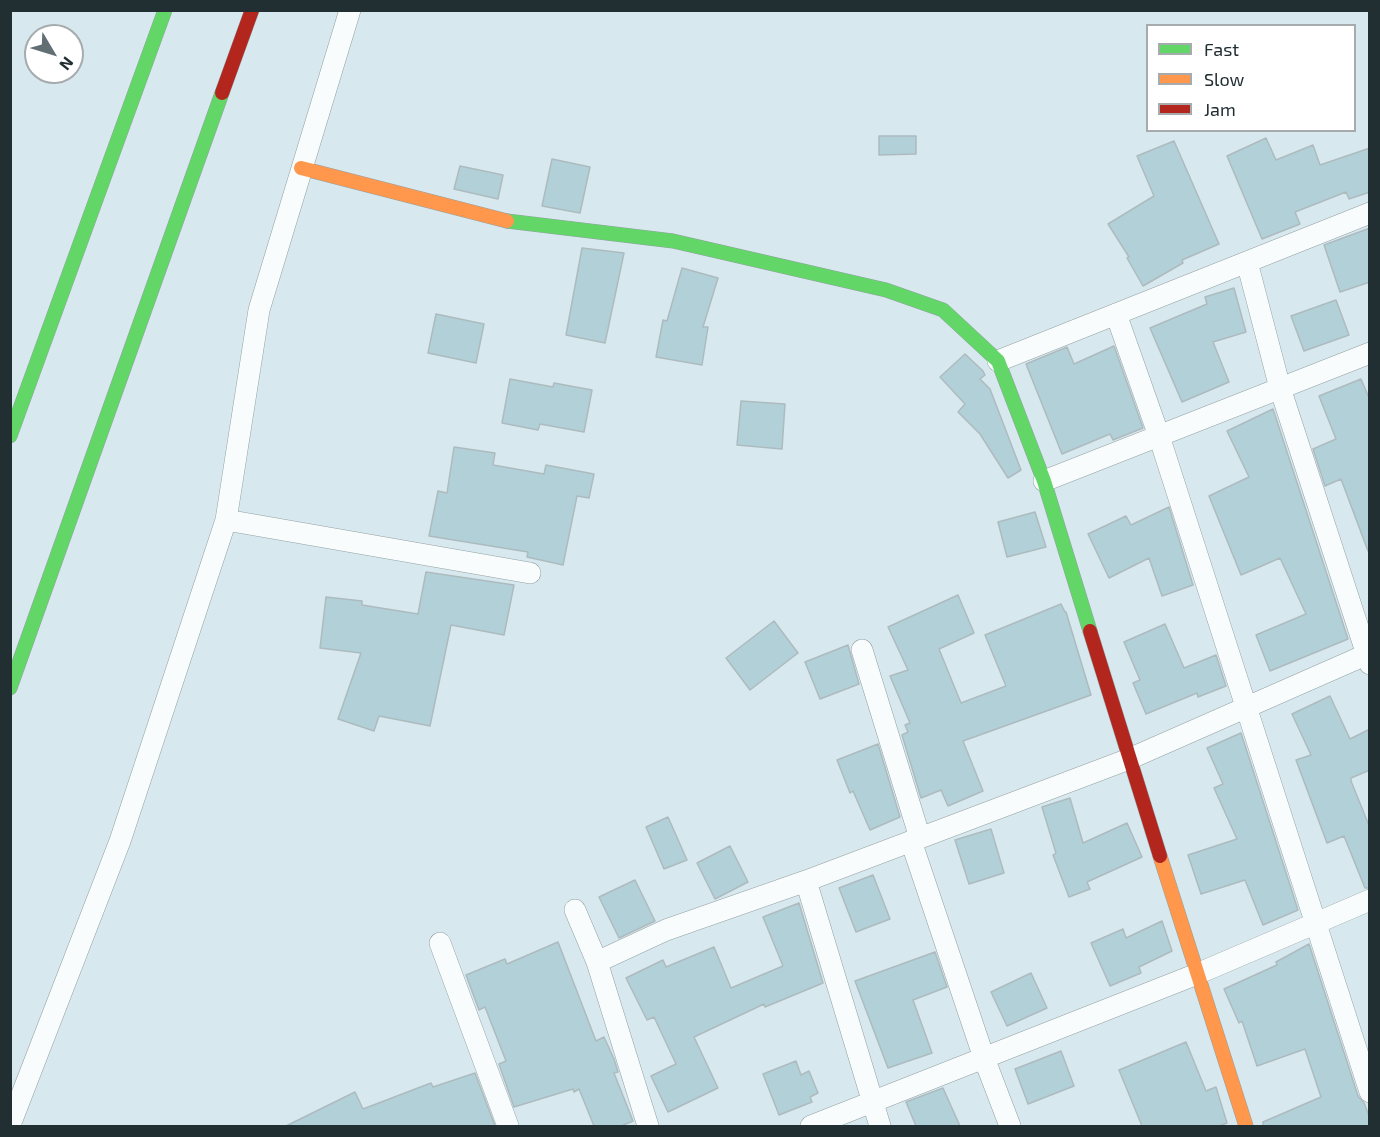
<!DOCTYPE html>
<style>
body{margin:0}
#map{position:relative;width:1380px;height:1137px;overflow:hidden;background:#d7e9ee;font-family:"Exo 2",sans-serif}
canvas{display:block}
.frame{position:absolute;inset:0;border:12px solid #212e32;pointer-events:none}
.legend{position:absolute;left:1146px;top:24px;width:210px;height:108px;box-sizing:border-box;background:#fff;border:2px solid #a6abad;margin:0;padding:8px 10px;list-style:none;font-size:18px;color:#212e32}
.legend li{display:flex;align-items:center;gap:12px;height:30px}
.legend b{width:30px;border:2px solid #a6abad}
.north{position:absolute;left:24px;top:24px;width:60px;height:60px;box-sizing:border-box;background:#fff;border:2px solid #a6abad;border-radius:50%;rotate:128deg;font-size:16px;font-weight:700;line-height:24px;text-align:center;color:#212e32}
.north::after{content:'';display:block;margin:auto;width:21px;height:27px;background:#616f74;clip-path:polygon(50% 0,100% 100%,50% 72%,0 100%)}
</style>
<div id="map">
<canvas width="1380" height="1137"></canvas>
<div class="frame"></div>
<ul class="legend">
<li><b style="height:8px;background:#63d668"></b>Fast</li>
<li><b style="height:8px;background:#ff974d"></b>Slow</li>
<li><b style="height:8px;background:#b3261e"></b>Jam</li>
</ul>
<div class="north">N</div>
</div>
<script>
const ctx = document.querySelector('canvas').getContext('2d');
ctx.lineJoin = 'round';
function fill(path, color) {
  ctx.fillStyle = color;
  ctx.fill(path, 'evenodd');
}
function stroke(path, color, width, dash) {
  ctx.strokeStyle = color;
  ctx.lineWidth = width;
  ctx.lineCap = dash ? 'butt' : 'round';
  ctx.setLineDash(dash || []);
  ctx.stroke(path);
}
const building = new Path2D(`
 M 879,136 L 916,136 L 916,154 L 879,155 Z
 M 1266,138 L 1276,160 L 1313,145 L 1320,165 L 1370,148 L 1370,192 L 1349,199 L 1346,192 L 1295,212 L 1300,224 L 1262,239 L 1227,156 Z
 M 1174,141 L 1219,244 L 1182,260 L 1183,263 L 1143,286 L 1127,258 L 1129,257 L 1108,224 L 1154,196 L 1137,156 Z
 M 552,159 L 590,167 L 580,213 L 542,206 Z
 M 460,166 L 503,175 L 498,199 L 454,189 Z
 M 1370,228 L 1370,282 L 1340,292 L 1324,245 Z
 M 582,248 L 624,253 L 605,343 L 566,335 Z
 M 682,268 L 718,278 L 703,327 L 708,327 L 702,365 L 656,357 L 663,320 L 667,321 Z
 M 1234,288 L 1246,332 L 1213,342 L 1229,382 L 1182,402 L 1150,328 L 1207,304 L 1205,297 Z
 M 1336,300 L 1349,335 L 1304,351 L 1291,316 Z
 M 436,314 L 484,324 L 476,363 L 428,353 Z
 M 1114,346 L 1143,428 L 1113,440 L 1110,434 L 1062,454 L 1026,364 L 1067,347 L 1074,364 Z
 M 965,354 L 983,371 L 985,375 L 980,379 L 990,389 L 1021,470 L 1008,478 L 980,434 L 958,412 L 965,404 L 940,377 Z
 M 510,379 L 553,387 L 554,383 L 592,390 L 584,432 L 540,424 L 538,430 L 502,423 Z
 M 1361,379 L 1370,400 L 1370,551 L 1368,551 L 1341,479 L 1325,486 L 1313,449 L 1336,439 L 1319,396 Z
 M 741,401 L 785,404 L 782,449 L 737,445 Z
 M 1273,409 L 1348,639 L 1270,671 L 1256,635 L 1306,614 L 1280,558 L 1241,575 L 1209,496 L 1249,477 L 1227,431 Z
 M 454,447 L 495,453 L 493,465 L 544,474 L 546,465 L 594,474 L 589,498 L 577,496 L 563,565 L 527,557 L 528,552 L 429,536 L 438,491 L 447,493 Z
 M 1169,507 L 1193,585 L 1162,596 L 1149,558 L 1109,578 L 1088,534 L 1126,516 L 1131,525 Z
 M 1035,512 L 1046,547 L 1007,557 L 998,522 Z
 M 426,572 L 514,585 L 504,635 L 451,625 L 430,726 L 379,716 L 374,731 L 338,719 L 361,653 L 320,648 L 326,597 L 362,601 L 362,605 L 418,614 Z
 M 958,595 L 974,633 L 939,649 L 961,703 L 1006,686 L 985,635 L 1061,604 L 1065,612 L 1066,612 L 1091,695 L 963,741 L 983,791 L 948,806 L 941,790 L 921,798 L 902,735 L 908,732 L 905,725 L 910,723 L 890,676 L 908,670 L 888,627 Z
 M 774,621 L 798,653 L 750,690 L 726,658 Z
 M 1165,624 L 1184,668 L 1216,655 L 1226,686 L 1198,697 L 1197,693 L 1146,714 L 1133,683 L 1140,680 L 1124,642 Z
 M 848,645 L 859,684 L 820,699 L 805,662 Z
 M 1330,696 L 1350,739 L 1370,729 L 1370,770 L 1351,778 L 1351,781 L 1370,828 L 1370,888 L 1365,888 L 1344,836 L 1327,843 L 1296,760 L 1311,755 L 1292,714 Z
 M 1241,733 L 1298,910 L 1263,925 L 1245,880 L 1201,894 L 1188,855 L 1237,839 L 1214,788 L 1223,784 L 1207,748 Z
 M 878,744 L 900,817 L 870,830 L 853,791 L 850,793 L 837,760 Z
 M 1070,798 L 1083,843 L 1127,823 L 1142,857 L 1087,882 L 1090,889 L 1069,897 L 1053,855 L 1056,853 L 1042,807 Z
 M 668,817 L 687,860 L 664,869 L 646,827 Z
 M 991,829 L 1004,873 L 969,884 L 955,840 Z
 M 730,846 L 748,882 L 715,899 L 697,863 Z
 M 873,875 L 890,919 L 856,932 L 839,888 Z
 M 635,880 L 655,921 L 619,938 L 599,897 Z
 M 799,903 L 823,983 L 765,1007 L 764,1004 L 694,1037 L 718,1088 L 668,1112 L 651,1076 L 676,1064 L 654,1017 L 647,1020 L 626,978 L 663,960 L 666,967 L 714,947 L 731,988 L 783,966 L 763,917 Z
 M 1162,921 L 1172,951 L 1139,967 L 1141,973 L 1110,986 L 1091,943 L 1123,929 L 1126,938 Z
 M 558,942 L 596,1041 L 604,1037 L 614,1059 L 618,1072 L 614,1073 L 633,1121 L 621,1126 L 594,1126 L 579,1089 L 574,1092 L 573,1089 L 514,1107 L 499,1064 L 506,1061 L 485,1007 L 479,1010 L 466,975 L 505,959 L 507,964 Z
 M 1309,944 L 1358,1096 L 1364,1103 L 1370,1118 L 1370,1126 L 1263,1126 L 1263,1122 L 1321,1097 L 1305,1049 L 1257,1066 L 1242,1021 L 1239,1023 L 1224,989 L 1277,965 L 1276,962 Z
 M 935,952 L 947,987 L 913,1000 L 932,1053 L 888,1068 L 855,981 Z
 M 1031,973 L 1047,1008 L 1007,1026 L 991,992 Z
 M 1186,1042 L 1206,1091 L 1216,1087 L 1227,1123 L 1219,1126 L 1142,1126 L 1119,1070 Z
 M 1061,1051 L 1074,1086 L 1028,1104 L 1015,1069 Z
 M 796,1061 L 801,1075 L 809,1071 L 818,1093 L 810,1097 L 812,1102 L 779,1115 L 763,1074 Z
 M 475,1073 L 495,1126 L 286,1126 L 355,1092 L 363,1109 L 431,1083 L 433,1087 Z
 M 943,1088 L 960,1126 L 916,1126 L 906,1102 Z`);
const street = new Path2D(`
 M 1247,262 L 1280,388 L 1370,664
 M 1116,314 L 1159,436 L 1370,1092
 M 998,361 L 1370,213
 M 1044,481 L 1370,353
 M 226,520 L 530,573
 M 862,650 L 920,838
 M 911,841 L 984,1058 L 1010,1126
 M 806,881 L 880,1126
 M 575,910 L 597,962 L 648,1126
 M 440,943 L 508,1126
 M 597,962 L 666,930 L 806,881 L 1129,759 L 1370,653
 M 10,1125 L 120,841 L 226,520 L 259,310 L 350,10
 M 811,1126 L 1197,974 L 1370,900`);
const fast = new Path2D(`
 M 507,221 L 673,241 L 886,290 L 943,310 L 998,361 L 1044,481 L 1090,631
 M 10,436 L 165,10
 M 10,688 L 222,93`);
const slow = new Path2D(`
 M 301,168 L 507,221
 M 1160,856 L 1246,1126`);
const jam = new Path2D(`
 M 222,93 L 252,10
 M 1090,631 L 1160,856`);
fill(building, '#b2d0d8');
stroke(building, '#adbbbf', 1.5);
stroke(street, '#93a0a4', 22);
stroke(fast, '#93a0a4', 15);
stroke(slow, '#93a0a4', 15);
stroke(jam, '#93a0a4', 15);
stroke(street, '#f9fcfc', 21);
stroke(fast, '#63d668', 14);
stroke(slow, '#ff974d', 14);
stroke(jam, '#b3261e', 14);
</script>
